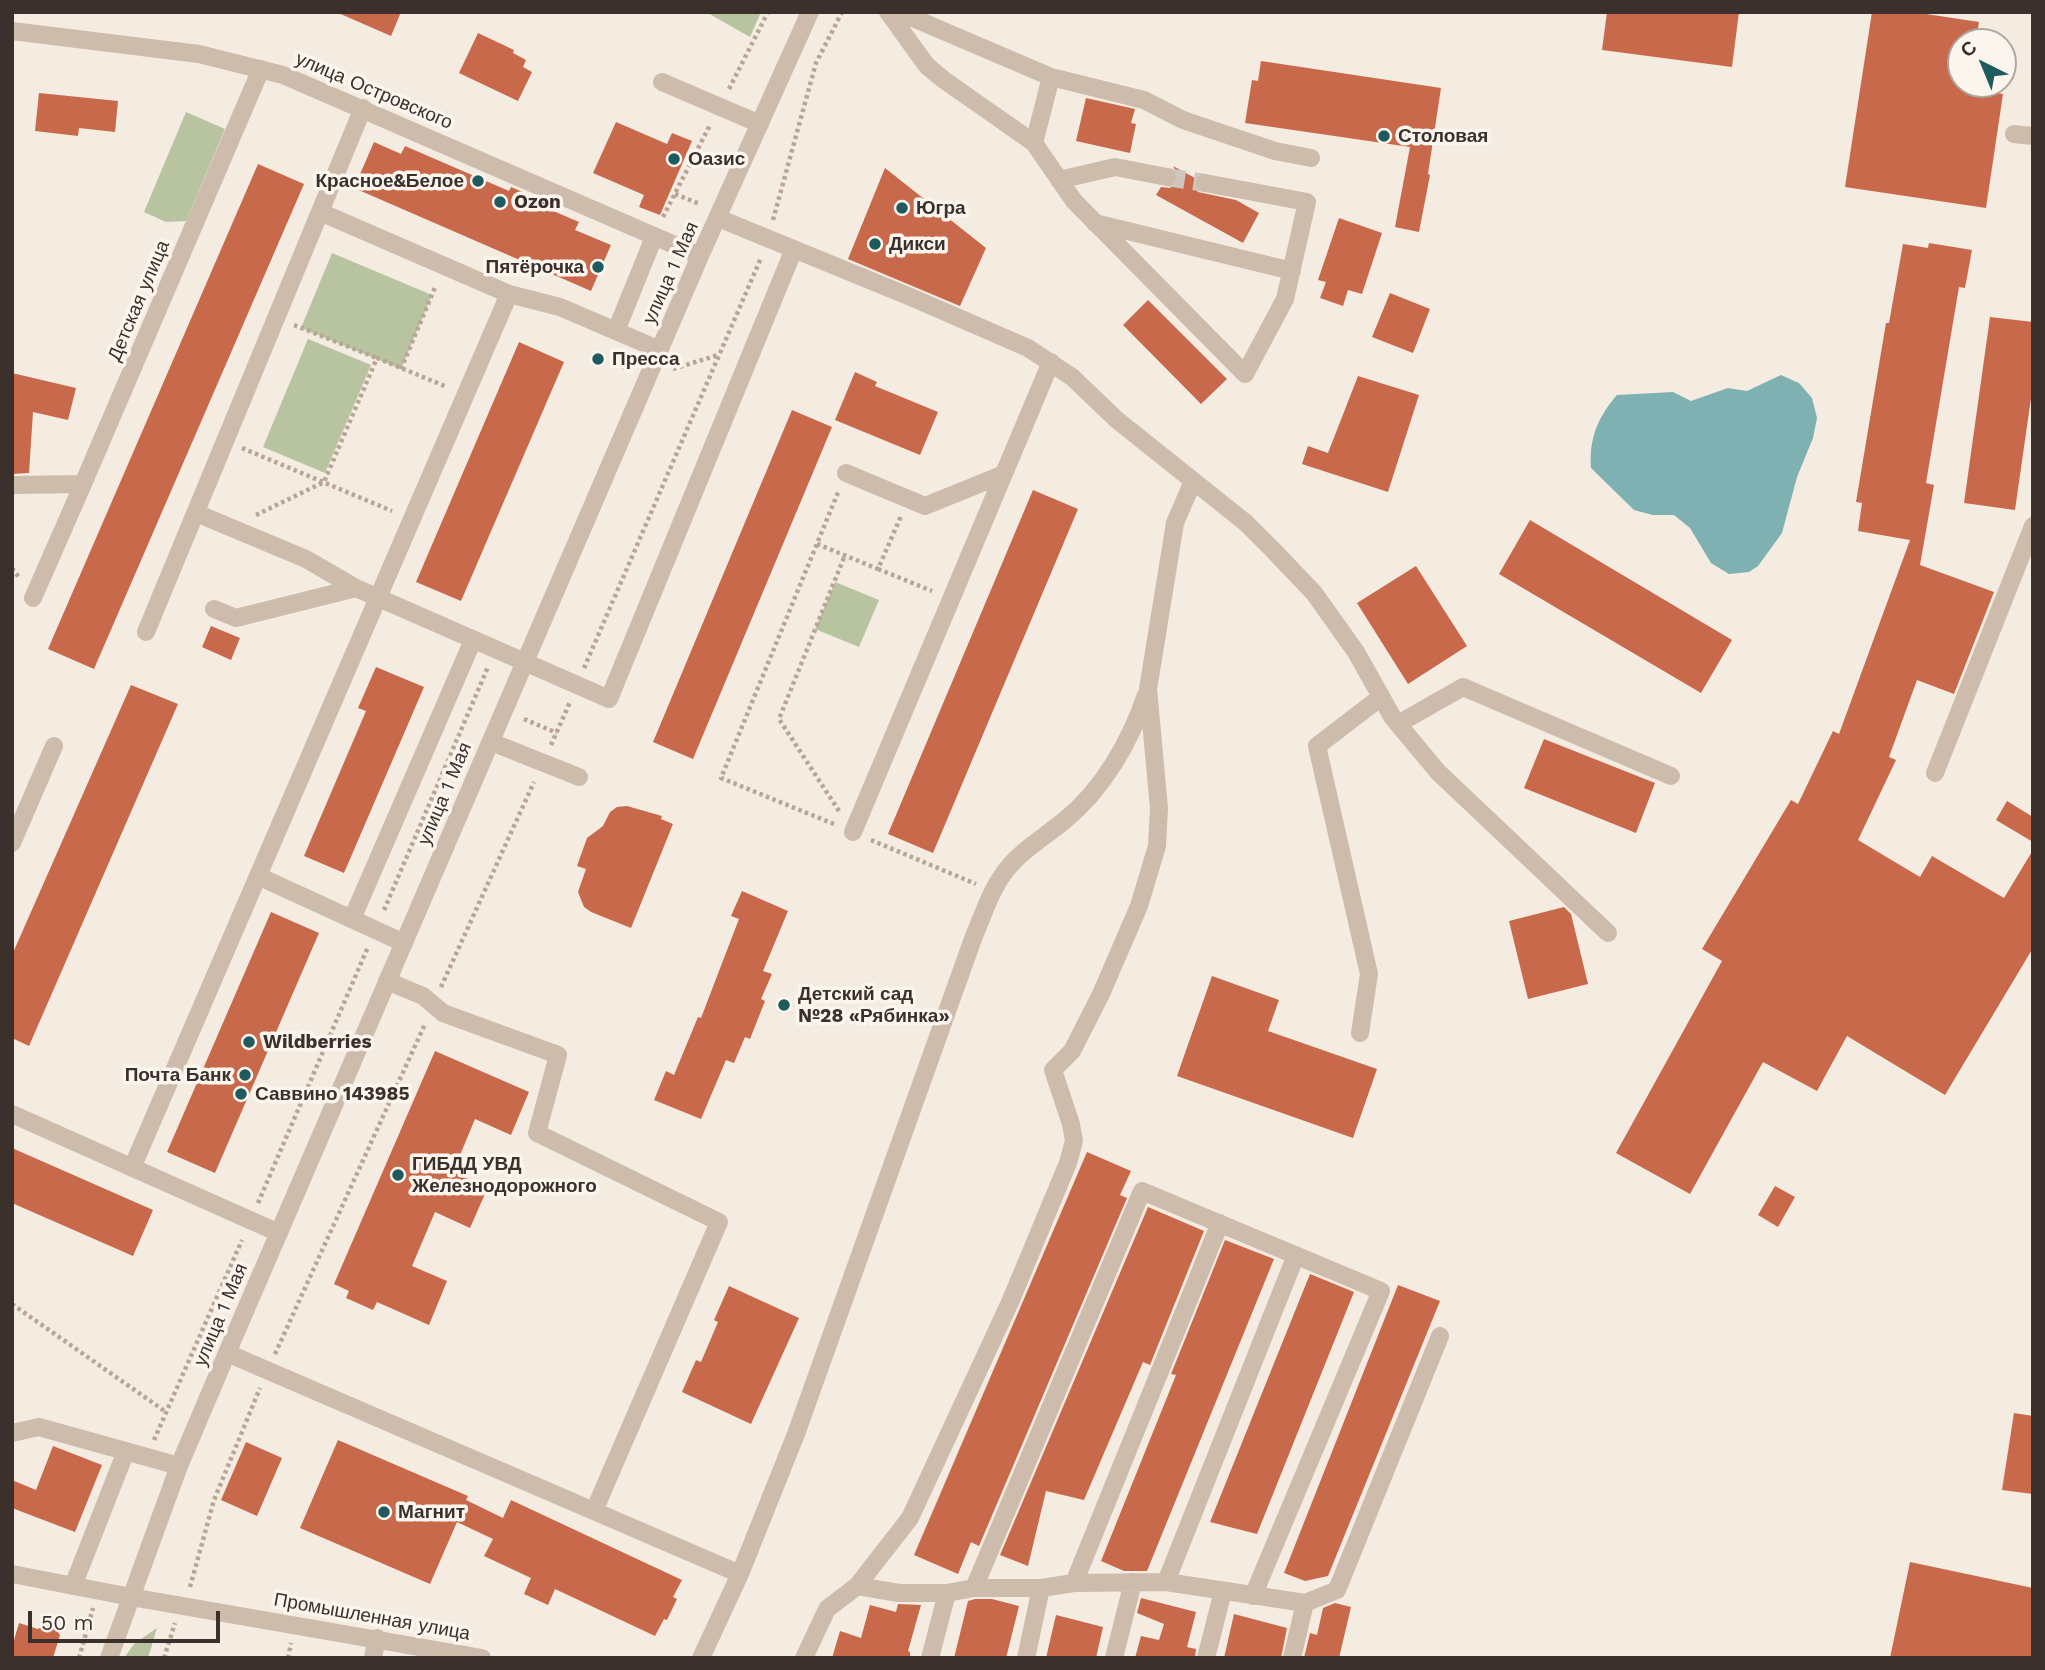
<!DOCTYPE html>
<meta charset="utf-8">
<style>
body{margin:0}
#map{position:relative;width:2045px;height:1670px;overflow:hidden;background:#f4ebe1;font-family:"Work Sans",sans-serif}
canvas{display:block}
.frame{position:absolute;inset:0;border:14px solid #3b302b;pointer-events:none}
.north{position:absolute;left:1947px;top:28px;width:70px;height:70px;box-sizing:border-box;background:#fbf5ee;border:2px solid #aea6a0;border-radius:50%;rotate:317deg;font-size:19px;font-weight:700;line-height:28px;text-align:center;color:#3b302b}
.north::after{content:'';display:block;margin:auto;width:24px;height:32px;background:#1f5a5e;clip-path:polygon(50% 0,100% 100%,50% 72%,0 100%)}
.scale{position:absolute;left:28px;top:1611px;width:192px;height:32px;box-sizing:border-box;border:4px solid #3b302b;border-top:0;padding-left:9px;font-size:21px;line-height:24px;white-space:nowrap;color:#3b302b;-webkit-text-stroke:5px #fbf5ee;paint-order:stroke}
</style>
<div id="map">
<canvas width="2045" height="1670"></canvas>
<div class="frame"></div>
<div class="north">С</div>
<div class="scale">50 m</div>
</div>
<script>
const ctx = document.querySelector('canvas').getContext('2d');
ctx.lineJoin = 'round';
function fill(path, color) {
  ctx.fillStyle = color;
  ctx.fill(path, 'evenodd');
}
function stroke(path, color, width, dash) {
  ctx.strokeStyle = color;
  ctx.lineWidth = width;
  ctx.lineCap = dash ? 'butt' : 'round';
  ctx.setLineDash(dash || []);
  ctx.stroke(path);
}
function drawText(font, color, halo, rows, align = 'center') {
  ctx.font = font + ' "Work Sans",sans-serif';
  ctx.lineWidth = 7;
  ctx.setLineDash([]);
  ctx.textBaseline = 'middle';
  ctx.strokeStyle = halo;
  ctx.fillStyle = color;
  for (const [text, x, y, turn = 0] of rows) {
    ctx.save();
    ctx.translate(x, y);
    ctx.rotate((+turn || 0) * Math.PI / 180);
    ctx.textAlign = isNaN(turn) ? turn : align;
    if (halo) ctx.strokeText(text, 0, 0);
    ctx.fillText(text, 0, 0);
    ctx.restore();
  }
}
const green = new Path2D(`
 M 706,12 L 761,12 L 750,37 Z
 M 186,112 L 225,129 L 186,221 L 166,222 L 144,212 Z
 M 332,253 L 432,295 L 401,369 L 301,328 Z
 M 308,339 L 371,365 L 325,473 L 263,447 Z
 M 835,582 L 879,600 L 859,647 L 815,629 Z
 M 157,1628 L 148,1658 L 124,1658 L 134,1644 Z`);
const water = new Path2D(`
 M 1781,375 L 1799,383 L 1812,398 L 1817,418 L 1813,438 L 1797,477 L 1782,533 L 1758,566 L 1749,572 L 1729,574 L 1711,563 L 1690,528 L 1674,515 L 1653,515 L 1634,510 L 1591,468 C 1589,438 1598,417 1617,395 L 1673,392 L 1691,401 L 1728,388 L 1747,391 Z`);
const building = new Path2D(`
 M 336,12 L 401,12 L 391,36 Z
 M 1607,12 L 1739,12 L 1732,67 L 1602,50 Z
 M 1872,12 L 1913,12 L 1979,22 L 1976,42 L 1961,42 L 1961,84 L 1970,84 L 1969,88 L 2003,94 L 1986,208 L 1845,187 Z
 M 478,33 L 514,50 L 513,53 L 526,60 L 523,67 L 532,72 L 518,101 L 459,73 Z
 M 1261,61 L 1441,88 L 1428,174 L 1430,175 L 1419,232 L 1395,227 L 1410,147 L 1245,123 L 1252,80 L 1258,81 Z
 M 39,93 L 118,101 L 115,132 L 79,128 L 78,136 L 35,131 Z
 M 1086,98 L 1135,109 L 1131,123 L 1136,124 L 1130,153 L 1076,141 Z
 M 616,122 L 667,144 L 672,133 L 692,141 L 660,215 L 639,207 L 644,195 L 593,173 Z
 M 374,142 L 401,154 L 405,146 L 509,191 L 511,187 L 546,202 L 544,207 L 579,222 L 575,230 L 611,245 L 591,291 L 354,188 Z
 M 258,164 L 304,184 L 94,669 L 48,649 Z
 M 1173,166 L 1195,178 L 1194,186 L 1198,192 L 1236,200 L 1259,213 L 1243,243 L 1156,195 L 1161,187 L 1170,188 L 1176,184 L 1178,174 Z
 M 885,168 L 986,248 L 960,306 L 848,259 Z
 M 1339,218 L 1382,233 L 1362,294 L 1348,290 L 1343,306 L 1320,298 L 1326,282 L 1318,280 Z
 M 1929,243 L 1972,250 L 1965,288 L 1959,287 L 1926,483 L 1934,485 L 1920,565 L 1994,592 L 1954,694 L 1917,680 L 1889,757 L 1896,760 L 1858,840 L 1920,877 L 1932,856 L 2004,898 L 2033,850 L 2033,948 L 1945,1095 L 1847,1036 L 1817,1091 L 1763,1062 L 1690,1194 L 1616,1153 L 1722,961 L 1702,949 L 1791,800 L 1798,804 L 1833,731 L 1839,734 L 1910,540 L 1858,531 L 1862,503 L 1856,502 L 1886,323 L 1889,323 L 1903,244 L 1928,248 Z
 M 1390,293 L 1430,309 L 1413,353 L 1372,337 Z
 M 1148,300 L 1227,379 L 1201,404 L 1123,325 Z
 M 1990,317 L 2033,322 L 2033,384 L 2015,510 L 1964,503 Z
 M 519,342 L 564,362 L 461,601 L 416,582 Z
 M 855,372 L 877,382 L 875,386 L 938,412 L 920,455 L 835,420 Z
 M 12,373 L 76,388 L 68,420 L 33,412 L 29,473 L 12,474 Z
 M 1358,376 L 1419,395 L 1388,492 L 1302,464 L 1308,446 L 1328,453 Z
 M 792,410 L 832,427 L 693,759 L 653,742 Z
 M 1033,490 L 1078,509 L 933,853 L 888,834 Z
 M 1530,520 L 1732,640 L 1701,693 L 1499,574 Z
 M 1416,566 L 1467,646 L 1408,684 L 1357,603 Z
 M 211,626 L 240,638 L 231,660 L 202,647 Z
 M 376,667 L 424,687 L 344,873 L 304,856 L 366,711 L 358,708 Z
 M 131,685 L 178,704 L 29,1046 L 12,1038 L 12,955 Z
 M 1544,739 L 1655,783 L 1636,833 L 1524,788 Z
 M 2007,801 L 2033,817 L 2033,842 L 1996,820 Z
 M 627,806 L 662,816 L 661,819 L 673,824 L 631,928 L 591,912 L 584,907 L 578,892 L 586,869 L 577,866 L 587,838 L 603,826 L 610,812 L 617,807 Z
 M 742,891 L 788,911 L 763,971 L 772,974 L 761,999 L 765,1001 L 750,1039 L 745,1037 L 734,1063 L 726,1060 L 701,1119 L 654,1100 L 666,1071 L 674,1075 L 698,1017 L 701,1018 L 739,919 L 731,916 Z
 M 1564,907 L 1571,914 L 1588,984 L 1528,999 L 1509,921 Z
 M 271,912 L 319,933 L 215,1173 L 167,1152 Z
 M 1212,976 L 1279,1000 L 1268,1031 L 1377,1069 L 1353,1138 L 1177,1076 Z
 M 435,1051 L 529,1092 L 511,1135 L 475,1119 L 453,1172 L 488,1187 L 470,1228 L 435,1212 L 412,1266 L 447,1281 L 429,1325 L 377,1302 L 373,1310 L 346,1298 L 349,1291 L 334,1284 Z
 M 12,1148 L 153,1210 L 133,1256 L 12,1203 Z
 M 1087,1152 L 1131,1171 L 1120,1195 L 1127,1198 L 979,1546 L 971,1542 L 958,1574 L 914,1555 Z
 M 1775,1186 L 1795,1197 L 1778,1227 L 1758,1215 Z
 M 1148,1207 L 1204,1231 L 1150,1365 L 1143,1362 L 1084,1500 L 1046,1491 L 1028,1566 L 1000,1555 Z
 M 1225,1240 L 1274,1259 L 1147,1571 L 1124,1571 L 1101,1561 L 1176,1375 L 1171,1374 Z
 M 1310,1274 L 1354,1292 L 1257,1534 L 1210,1522 Z
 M 1398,1285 L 1440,1301 L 1328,1576 L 1305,1581 L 1284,1573 Z
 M 729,1286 L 799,1318 L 751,1424 L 682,1392 L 696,1360 L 701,1362 L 718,1322 L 714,1320 Z
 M 2014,1413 L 2033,1416 L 2033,1494 L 2002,1490 Z
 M 338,1440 L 468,1496 L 466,1500 L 503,1518 L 511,1500 L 682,1580 L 673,1597 L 677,1599 L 667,1620 L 664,1619 L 655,1636 L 555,1589 L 548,1605 L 524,1594 L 531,1578 L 484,1556 L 493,1539 L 457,1522 L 430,1584 L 300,1528 Z
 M 246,1442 L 282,1458 L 257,1516 L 221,1500 Z
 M 53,1446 L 102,1465 L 75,1532 L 12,1508 L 12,1480 L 36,1490 Z
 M 1910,1562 L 2033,1588 L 2033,1658 L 1890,1658 Z
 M 1141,1598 L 1196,1612 L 1187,1647 L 1196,1649 L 1195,1658 L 1135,1658 L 1141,1636 L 1159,1640 L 1164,1624 L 1137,1613 Z
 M 975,1599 L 992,1599 L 1019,1606 L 1006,1658 L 954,1658 L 968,1601 Z
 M 1335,1603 L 1351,1607 L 1339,1658 L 1304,1658 L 1310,1633 L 1317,1635 L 1323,1608 Z
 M 898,1604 L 921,1605 L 908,1651 L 910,1652 L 910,1658 L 832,1658 L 840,1631 L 861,1638 L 870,1605 L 896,1612 Z
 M 1234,1614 L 1287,1628 L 1281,1658 L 1224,1658 Z
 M 1056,1615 L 1103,1627 L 1096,1658 L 1046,1658 Z
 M 19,1623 L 38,1629 L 45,1625 L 55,1628 L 60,1635 L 53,1658 L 12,1658 L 12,1647 Z`);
const minorTunnel = new Path2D(`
 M 1167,177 L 1205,183`);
const path = new Path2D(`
 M 729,89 L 768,12
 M 675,194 L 700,204
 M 663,217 L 710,125
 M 773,220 L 816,63 L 842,12
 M 294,325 L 377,358
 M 618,353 L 613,363 L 628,369
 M 401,369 L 436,285
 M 673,369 L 718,355
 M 242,448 L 392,511
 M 256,515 L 324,482 L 377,358 L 447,387
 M 817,544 L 878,569 L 901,516
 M 12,568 L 20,579
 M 878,569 L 932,591
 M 584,668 L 761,258
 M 524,719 L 557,733
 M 551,745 L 570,702
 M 839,811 L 779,719 L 845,555
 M 834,824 L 721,778 L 839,490
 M 871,840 L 976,884
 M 384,910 L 488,667
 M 441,987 L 534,782
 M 258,1203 L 368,947
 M 12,1304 L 166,1412
 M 275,1354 L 425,1024
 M 154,1440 L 242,1240
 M 190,1587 L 214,1500 L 260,1388
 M 79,1658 L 93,1608
 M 164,1658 L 175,1623
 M 288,1658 L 291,1643`);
const minor = new Path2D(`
 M 888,12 L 927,66 L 944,80 L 1034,143 L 1074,201 L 1245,374 L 1285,299 L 1307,202 L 1205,183
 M 899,12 L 1051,77 L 1144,100 L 1183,120 L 1275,151 L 1311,158
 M 12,31 L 199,54 L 283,75 L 700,256
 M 662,82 L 760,124
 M 2014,134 L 2033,136
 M 1034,143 L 1051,77
 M 1059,180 L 1115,167 L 1167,177
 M 320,212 L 509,294 L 560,307 L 660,350
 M 718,218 L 913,298 L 1028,348 L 1072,377 L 1117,420 L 1246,523 L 1273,550 L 1314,593 L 1356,652 L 1393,718 L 1438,772 L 1608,933
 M 1095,223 L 1292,271
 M 616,331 L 654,237
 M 846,473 L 925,506 L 1004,474
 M 12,485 L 83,484 L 261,69
 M 196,513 L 306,559 L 356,588 L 609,699 L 794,249
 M 33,598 L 83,484
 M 214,609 L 236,618 L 356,588
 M 146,632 L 363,108
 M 1398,724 L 1463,687 L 1671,776
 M 491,742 L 579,777
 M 1935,773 L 2033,526
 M 853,832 L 1051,362
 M 12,843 L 54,746
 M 258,876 L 404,943
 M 352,919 L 473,640
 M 387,981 L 423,996 L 443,1013 L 558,1055 L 537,1133 L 719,1222 L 594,1511
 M 1360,1033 L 1369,974 L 1317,746 L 1381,697
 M 12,1114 L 279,1233
 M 132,1168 L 509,294
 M 227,1353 L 740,1574
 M 12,1433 L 39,1427 L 179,1466
 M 12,1574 L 131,1597 L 482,1658
 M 1166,1582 L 1296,1255
 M 1074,1583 L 1220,1223
 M 73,1586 L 126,1451
 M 857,1586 L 899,1593 L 947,1593 L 974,1588 L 1041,1588 L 1074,1583 L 1166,1582 L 1305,1603 L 1292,1658
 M 974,1588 L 1142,1191 L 1381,1291 L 1253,1596
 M 1305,1603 L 1337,1590 L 1440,1336
 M 109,1658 L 179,1466 L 227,1353 L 700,256 L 810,12
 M 373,1658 L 377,1638
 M 701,1658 L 740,1574 L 796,1434 L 974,936 C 984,913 991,889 1007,869 C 1023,849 1046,836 1065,820 C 1103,789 1130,742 1146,695
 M 804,1658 L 827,1609 L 857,1586 L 910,1518 L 1011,1300 L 1068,1163 L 1074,1141 L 1071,1124 L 1053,1070 L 1072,1051 L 1101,994 L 1139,906 L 1157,846 L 1159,808 L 1148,689 L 1175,523 L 1193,481
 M 930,1658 L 947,1593
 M 1026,1658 L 1041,1588
 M 1114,1658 L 1133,1582
 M 1206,1658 L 1223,1591`);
const markers = [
 [1384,136,7,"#1f5a5e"],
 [674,159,7,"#1f5a5e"],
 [478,181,7,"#1f5a5e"],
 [500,202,7,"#1f5a5e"],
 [902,208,7,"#1f5a5e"],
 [875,244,7,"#1f5a5e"],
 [598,267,7,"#1f5a5e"],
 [598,359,7,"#1f5a5e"],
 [784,1005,7,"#1f5a5e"],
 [249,1042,7,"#1f5a5e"],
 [245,1075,7,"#1f5a5e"],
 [241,1094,7,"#1f5a5e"],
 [398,1175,7,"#1f5a5e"],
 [384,1512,7,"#1f5a5e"]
];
const streetNames = [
 ["улица Островского",374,91,23],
 ["улица 1 Мая",671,273,-66],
 ["Детская улица",139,301,-67],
 ["улица 1 Мая",445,794,-67],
 ["улица 1 Мая",221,1315,-67],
 ["Промышленная улица",372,1617,10]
];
const poiNames = [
 ["Столовая",1398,136],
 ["Оазис",688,159],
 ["Красное&Белое",464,181,"right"],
 ["Ozon",514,202],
 ["Югра",916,208],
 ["Дикси",889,244],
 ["Пятёрочка",584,267,"right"],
 ["Пресса",612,359],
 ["Детский сад",798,994],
 ["№28 «Рябинка»",798,1016],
 ["Wildberries",263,1042],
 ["Почта Банк",231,1075,"right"],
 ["Саввино 143985",255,1094],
 ["ГИБДД УВД",412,1164],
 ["Железнодорожного",412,1186],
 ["Магнит",398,1512]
];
fill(green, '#b8c4a0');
fill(water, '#7fb0b2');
fill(building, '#c8694b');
stroke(minorTunnel, '#cfc6bd', 18, [18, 9]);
stroke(path, '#b9a596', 4.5, [3.5, 3.5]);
stroke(minor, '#cdbbac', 18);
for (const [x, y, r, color] of markers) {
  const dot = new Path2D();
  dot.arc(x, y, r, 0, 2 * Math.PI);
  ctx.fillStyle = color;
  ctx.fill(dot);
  stroke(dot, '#fbf5ee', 2.5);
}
drawText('19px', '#3b302b', '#fbf5ee', streetNames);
drawText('bold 19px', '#3b302b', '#fbf5ee', poiNames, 'left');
</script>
